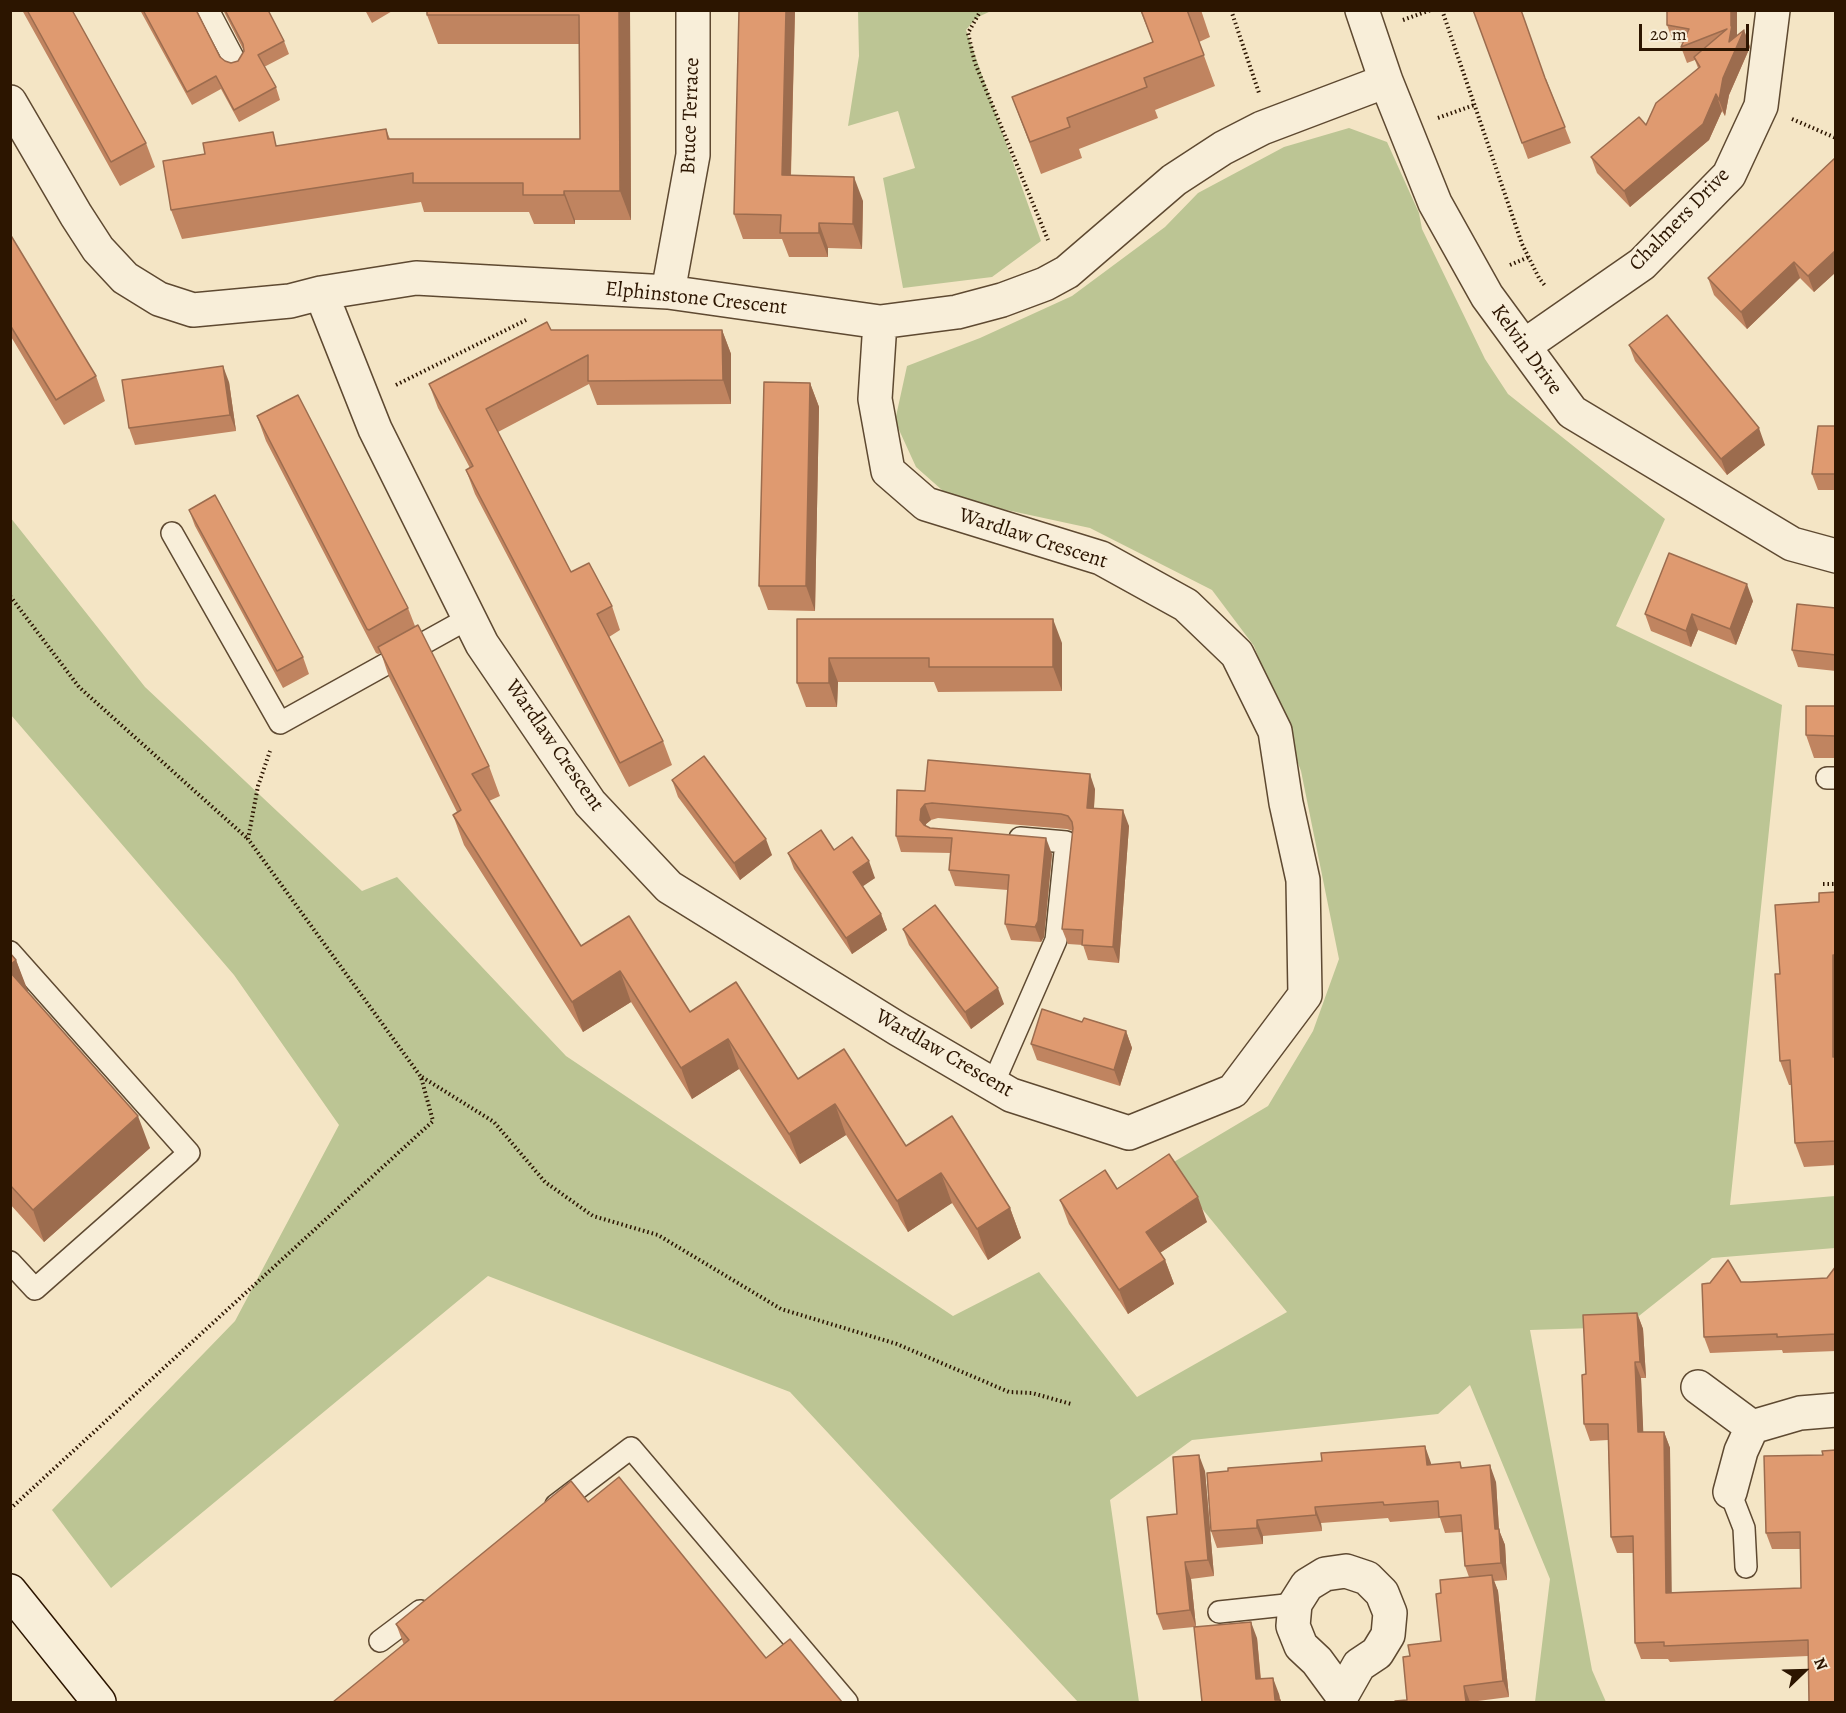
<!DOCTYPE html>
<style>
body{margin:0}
#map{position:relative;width:1846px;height:1713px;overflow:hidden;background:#f4e5c5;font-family:Alegreya,serif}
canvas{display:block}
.frame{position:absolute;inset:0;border:12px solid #2c1500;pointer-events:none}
.north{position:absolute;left:1774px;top:1641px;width:60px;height:60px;-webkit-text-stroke:4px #f8eed9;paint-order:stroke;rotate:67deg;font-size:16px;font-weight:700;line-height:24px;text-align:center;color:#2c1500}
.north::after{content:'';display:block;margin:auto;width:21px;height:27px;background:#2c1500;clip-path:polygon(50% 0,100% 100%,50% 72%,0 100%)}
.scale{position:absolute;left:1639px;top:24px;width:110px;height:27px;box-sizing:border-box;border:3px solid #2c1500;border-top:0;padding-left:8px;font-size:18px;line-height:21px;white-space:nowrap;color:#2c1500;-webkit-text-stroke:4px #f8eed9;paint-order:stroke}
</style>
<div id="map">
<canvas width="1846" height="1713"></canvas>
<div class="frame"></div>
<div class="north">N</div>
<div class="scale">20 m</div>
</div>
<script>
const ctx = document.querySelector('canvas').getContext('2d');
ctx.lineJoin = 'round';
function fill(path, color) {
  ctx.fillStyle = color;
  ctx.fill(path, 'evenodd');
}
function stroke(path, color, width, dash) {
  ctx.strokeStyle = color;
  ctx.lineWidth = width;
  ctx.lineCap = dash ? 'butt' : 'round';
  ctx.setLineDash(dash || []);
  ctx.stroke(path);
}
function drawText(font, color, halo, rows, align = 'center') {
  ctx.font = font + ' Alegreya,serif';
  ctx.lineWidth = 6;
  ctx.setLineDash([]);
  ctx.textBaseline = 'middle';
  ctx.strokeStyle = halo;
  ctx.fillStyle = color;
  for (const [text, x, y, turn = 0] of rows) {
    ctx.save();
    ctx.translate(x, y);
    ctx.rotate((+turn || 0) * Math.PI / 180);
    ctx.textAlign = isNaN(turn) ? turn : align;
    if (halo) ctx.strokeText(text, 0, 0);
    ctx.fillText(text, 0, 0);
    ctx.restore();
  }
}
const green = new Path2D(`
 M 858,11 L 991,11 L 976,18 L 966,30 L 1041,241 L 992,277 L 903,288 L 883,178 L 915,168 L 898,111 L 848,126 L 859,56 Z
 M 1349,128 L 1387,142 L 1419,213 L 1422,229 L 1485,359 L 1508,394 L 1665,519 L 1616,626 L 1782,705 L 1730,1205 L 1835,1196 L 1835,1248 L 1712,1258 L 1625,1327 L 1530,1330 L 1592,1670 L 1606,1702 L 1535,1702 L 1550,1579 L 1470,1385 L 1438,1414 L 1192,1440 L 1110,1500 L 1139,1702 L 1078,1702 L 790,1392 L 488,1276 L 111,1588 L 52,1510 L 235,1321 L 339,1125 L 234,975 L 11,715 L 10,517 L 145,687 L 362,891 L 397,877 L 566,1056 L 953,1316 L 1039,1272 L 1137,1397 L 1287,1312 L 1167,1166 L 1268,1106 L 1313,1031 L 1339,959 L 1301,771 L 1254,646 L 1212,590 L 1090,528 L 951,498 L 916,467 L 895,421 L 907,366 L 980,338 L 1072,296 L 1165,227 L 1198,193 L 1284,147 Z`);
const path = new Path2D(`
 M 981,10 L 968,33 L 975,63 L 1048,240
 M 1231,10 L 1259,93
 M 1442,10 L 1522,244 L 1539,278 L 1546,287
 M 1403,20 L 1431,10
 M 1438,118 L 1474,105
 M 1792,119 L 1836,138
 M 1510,265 L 1529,257
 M 396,385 L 526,320
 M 10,596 L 79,687 L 248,839
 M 1823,884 L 1836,884
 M 422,1077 L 494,1122 L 545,1182 L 593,1216 L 658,1235 L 781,1309 L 897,1344 L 1009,1392 L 1032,1393 L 1071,1404
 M 10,1509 L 433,1121 L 421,1077 L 248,839 L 258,786 L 270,751`);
const lane = new Path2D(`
 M 208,10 L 236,63
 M 172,533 L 280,723 L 469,618
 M 1827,778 L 1836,778
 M 10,952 L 189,1153 L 35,1289 L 10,1262
 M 993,1084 L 1056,940 L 1066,842 L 1020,838
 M 1730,1492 L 1744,1528 L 1746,1567
 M 556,1505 L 631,1448 L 847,1702
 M 1219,1612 L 1295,1604
 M 380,1641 L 420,1611`);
const street = new Path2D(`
 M 1362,10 L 1386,81 L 1435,203 L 1487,296 L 1572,412 L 1792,544 L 1836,556
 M 10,102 L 76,215 L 98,249 L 125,278 L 159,299 L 193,310 L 290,301 L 321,293 L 416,278 L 668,292 L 880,322 L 957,312 L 1002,300 L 1045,284 L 1067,272 L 1174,180 L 1223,148 L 1262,128 L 1386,81
 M 668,292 L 693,155 L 693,10
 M 321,293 L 375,429 L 482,644 L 590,803 L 669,887 L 898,1029 L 1011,1095 L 1129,1133 L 1233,1091 L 1305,995 L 1303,880 L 1286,803 L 1275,731 L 1237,654 L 1186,605 L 1101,558 L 926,504 L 888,471 L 875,399 L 880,322
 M 1524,346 L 1642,264 L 1729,175 L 1761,106 L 1773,10
 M 1698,1387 L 1752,1427
 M 1730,1492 L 1741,1451 L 1752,1427 L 1800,1413 L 1836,1410
 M 1346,1571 L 1367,1578 L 1382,1593 L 1390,1613 L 1388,1635 L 1377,1653 L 1359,1665 L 1342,1695 L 1317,1661 L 1301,1646 L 1293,1626 L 1295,1604 L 1307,1585 L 1325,1574 Z`);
const secondary = new Path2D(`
 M 10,1591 L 99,1702`);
const wall = new Path2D(`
 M 22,10 L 72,10 L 146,143 L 155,167 L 120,186 Z
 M 140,10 L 197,10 L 220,57 L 225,61 L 231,63 L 238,61 L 244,51 L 223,10 L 268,10 L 284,41 L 289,54 L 264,67 L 276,87 L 280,100 L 239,122 L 221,89 L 192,105 Z
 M 365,10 L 394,10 L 372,23 Z
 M 630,10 L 631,220 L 575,220 L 575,224 L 534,224 L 529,212 L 424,212 L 421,202 L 182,239 L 171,210 L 279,146 L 386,129 L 390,139 L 580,139 L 579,44 L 438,44 L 427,15 Z
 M 795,10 L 791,176 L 863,201 L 862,249 L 828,248 L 828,257 L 789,257 L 782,239 L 743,239 L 734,214 Z
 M 1140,10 L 1201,10 L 1210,37 L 1199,42 L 1215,86 L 1155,110 L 1158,118 L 1079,149 L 1082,158 L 1041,174 L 1012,97 L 1153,42 Z
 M 1473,10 L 1546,79 L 1571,143 L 1528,159 Z
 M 1667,10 L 1737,10 L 1737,36 L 1744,30 L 1750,47 L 1729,95 L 1725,116 L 1722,111 L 1709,140 L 1630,207 L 1597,173 L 1591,157 L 1646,125 L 1698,68 L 1695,60 L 1687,63 L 1681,47 L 1683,43 L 1673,41 L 1667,25 Z
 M 1836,157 L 1836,272 L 1814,292 L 1800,278 L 1747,329 L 1714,295 L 1708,278 Z
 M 10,234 L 96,376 L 105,401 L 64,425 L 10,335 Z
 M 551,330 L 722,330 L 731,354 L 731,404 L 597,405 L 589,384 L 498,432 L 571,572 L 612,606 L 620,630 L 609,637 L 663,741 L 672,765 L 629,787 L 475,494 L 466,470 L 470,468 L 438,408 L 429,384 Z
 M 1629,345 L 1765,445 L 1727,475 L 1635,361 Z
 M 229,382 L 236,431 L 135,445 L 129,428 Z
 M 810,383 L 819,407 L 815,611 L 768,610 L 759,586 Z
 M 257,416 L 408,608 L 415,626 L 489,766 L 500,796 L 489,801 L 581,946 L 690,1012 L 906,1146 L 1010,1208 L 1021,1238 L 988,1260 L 952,1203 L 908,1232 L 846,1135 L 800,1164 L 739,1069 L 692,1099 L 631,1002 L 583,1032 L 464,845 L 453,815 L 457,812 L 389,677 L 381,653 L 378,654 L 376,653 L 266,441 Z
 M 1836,426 L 1836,490 L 1818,490 L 1812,474 Z
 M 189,510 L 303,657 L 309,674 L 283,688 L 195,526 Z
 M 1753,601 L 1736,645 L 1698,630 L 1691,647 L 1651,631 L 1645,614 Z
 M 1836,608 L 1836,671 L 1798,667 L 1792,650 Z
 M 797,619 L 1062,643 L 1062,691 L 938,692 L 934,682 L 838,682 L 837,707 L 806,707 L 797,683 Z
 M 1836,706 L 1836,758 L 1814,758 L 1806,735 Z
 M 672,780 L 772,855 L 740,880 L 678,797 Z
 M 1095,789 L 1094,808 L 1129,826 L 1119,963 L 1088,960 L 1083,945 L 1068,944 L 1062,929 L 1073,831 L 1067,829 L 938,818 L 931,820 L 926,824 L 926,826 L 930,828 L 1052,854 L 1044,937 L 1041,942 L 1011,940 L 1005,924 L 1008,890 L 955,886 L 949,870 L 951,853 L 901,852 L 896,836 L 925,791 Z
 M 834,850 L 875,878 L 862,886 L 881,914 L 887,930 L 852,954 L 794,869 L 788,853 Z
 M 1836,892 L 1836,1165 L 1804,1167 L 1795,1143 L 1791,1085 L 1789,1085 L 1780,1061 L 1819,902 Z
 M 903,929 L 1004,1004 L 971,1029 L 909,945 Z
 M 10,953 L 16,960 L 27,991 L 150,1148 L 44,1242 L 10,1204 Z
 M 1082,1022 L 1126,1031 L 1132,1048 L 1120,1086 L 1037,1060 L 1031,1044 Z
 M 1117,1189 L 1207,1222 L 1160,1253 L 1165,1260 L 1174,1284 L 1128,1314 L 1069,1224 L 1060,1200 Z
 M 1836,1266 L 1836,1351 L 1783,1353 L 1782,1350 L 1710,1353 L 1704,1337 L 1741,1282 L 1751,1282 L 1827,1278 Z
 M 1637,1313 L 1643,1329 L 1646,1378 L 1641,1378 L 1643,1432 L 1664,1432 L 1670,1448 L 1671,1593 L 1801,1588 L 1800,1549 L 1772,1549 L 1766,1533 L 1823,1455 L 1808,1656 L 1670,1662 L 1668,1659 L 1641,1659 L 1635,1643 L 1633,1553 L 1617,1553 L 1611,1537 L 1608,1440 L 1590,1441 L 1584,1424 L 1586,1374 Z
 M 1460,1462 L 1462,1468 L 1496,1482 L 1499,1530 L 1505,1545 L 1507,1580 L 1494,1581 L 1498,1591 L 1509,1697 L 1470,1702 L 1407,1700 L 1410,1656 L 1441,1641 L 1441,1593 L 1469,1577 L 1465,1566 L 1462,1532 L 1445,1533 L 1440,1518 L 1390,1522 L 1388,1518 L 1321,1523 L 1322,1531 L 1263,1536 L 1263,1544 L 1217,1548 L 1211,1531 L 1431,1463 L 1431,1465 Z
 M 1205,1471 L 1214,1576 L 1191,1579 L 1196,1627 L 1257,1638 L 1261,1679 L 1279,1694 L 1281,1702 L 1202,1702 L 1194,1627 L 1163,1630 L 1157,1614 L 1177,1514 Z
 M 588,1502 L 766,1658 L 404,1645 L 396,1624 Z`);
const shadedWall = new Path2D(`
 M 619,10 L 630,10 L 631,220 L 620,191 Z
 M 786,10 L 795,10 L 790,200 L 782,175 Z
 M 1731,10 L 1737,10 L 1737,37 L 1744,30 L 1750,47 L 1729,95 L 1725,116 L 1719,100 L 1729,42 L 1731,26 Z
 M 1716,94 L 1722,111 L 1709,140 L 1630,207 L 1624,191 Z
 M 854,177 L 863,201 L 862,249 L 853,224 Z
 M 564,191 L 575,220 L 575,224 L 564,195 Z
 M 819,223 L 828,248 L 828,257 L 819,233 Z
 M 1836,250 L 1836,272 L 1814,292 L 1808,276 Z
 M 1794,262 L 1800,278 L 1747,329 L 1741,312 Z
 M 722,330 L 731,354 L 731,404 L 723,380 Z
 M 223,366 L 229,382 L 236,431 L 230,415 Z
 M 810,383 L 819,407 L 815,611 L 806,586 Z
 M 1759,428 L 1765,445 L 1727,475 L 1721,459 Z
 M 1747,584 L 1753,601 L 1736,645 L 1730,629 Z
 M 1692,614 L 1698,630 L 1691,647 L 1686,631 Z
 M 1053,619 L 1062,643 L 1062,691 L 1053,667 Z
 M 829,658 L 838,682 L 837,707 L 829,683 Z
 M 1090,774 L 1095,789 L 1093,823 L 1087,808 Z
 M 925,804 L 931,820 L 926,824 L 925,836 L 920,820 L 921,809 Z
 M 1123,810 L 1129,826 L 1119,963 L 1113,947 Z
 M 1046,838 L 1052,854 L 1044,937 L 1041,942 L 1035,927 Z
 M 766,839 L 772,855 L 740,880 L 734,863 Z
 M 869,861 L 875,878 L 859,889 L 853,872 Z
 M 881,914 L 887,930 L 852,954 L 846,938 Z
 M 1833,955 L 1836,961 L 1836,1062 L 1833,1057 Z
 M 16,960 L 28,991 L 18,1000 L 10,979 L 10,965 Z
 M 620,971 L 631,1002 L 583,1032 L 572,1002 Z
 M 998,988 L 1004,1004 L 971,1029 L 965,1012 Z
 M 1126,1031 L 1132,1048 L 1120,1086 L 1114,1070 Z
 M 728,1039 L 739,1069 L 692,1099 L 681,1068 Z
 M 835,1104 L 846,1135 L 800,1164 L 789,1134 Z
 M 138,1116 L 150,1148 L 44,1242 L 33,1210 Z
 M 941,1173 L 952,1203 L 908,1232 L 897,1201 Z
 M 1198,1197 L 1207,1222 L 1155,1256 L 1146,1232 Z
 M 1010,1208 L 1021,1238 L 988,1260 L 977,1229 Z
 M 1165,1260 L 1174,1284 L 1128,1314 L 1119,1290 Z
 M 1637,1313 L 1643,1329 L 1646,1378 L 1640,1362 Z
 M 1635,1362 L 1641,1378 L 1644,1448 L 1638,1432 Z
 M 1664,1432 L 1670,1448 L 1672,1610 L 1666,1593 Z
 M 1425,1446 L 1431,1463 L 1433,1481 L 1427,1465 Z
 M 1199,1455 L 1205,1471 L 1214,1576 L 1208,1560 Z
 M 1490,1465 L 1496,1482 L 1499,1530 L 1505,1545 L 1507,1580 L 1501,1563 L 1495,1529 Z
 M 1315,1507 L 1321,1523 L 1322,1531 L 1316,1515 Z
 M 1257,1520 L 1263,1536 L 1263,1544 L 1257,1528 Z
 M 1185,1562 L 1191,1579 L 1196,1627 L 1190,1610 Z
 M 1492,1575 L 1498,1591 L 1509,1697 L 1503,1681 Z
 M 1251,1622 L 1257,1638 L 1262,1696 L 1256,1679 Z
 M 1273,1678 L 1279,1694 L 1280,1702 L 1275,1700 Z
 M 1464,1686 L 1470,1702 L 1466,1702 Z`);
const building = new Path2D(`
 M 27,10 L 72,10 L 146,143 L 111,162 Z
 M 143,10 L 196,10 L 220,57 L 225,61 L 231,63 L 238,61 L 244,51 L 243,44 L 225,10 L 268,10 L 284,41 L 258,55 L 276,87 L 234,110 L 216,76 L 187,92 Z
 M 427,10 L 619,10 L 620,191 L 564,191 L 564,195 L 523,195 L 523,183 L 413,183 L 413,173 L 171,210 L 163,161 L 205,154 L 203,143 L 273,132 L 276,146 L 386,129 L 388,139 L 580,139 L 579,15 L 427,15 Z
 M 739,10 L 786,10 L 782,175 L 854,177 L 853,224 L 819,223 L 819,233 L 780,233 L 781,215 L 734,214 Z
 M 1141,10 L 1187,10 L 1204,55 L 1144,78 L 1147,87 L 1067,118 L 1070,127 L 1030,142 L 1012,97 L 1153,42 Z
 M 1473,10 L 1521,10 L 1545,78 L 1565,127 L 1522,143 Z
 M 1667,10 L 1731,10 L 1731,26 L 1732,25 L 1729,42 L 1744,30 L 1723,78 L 1719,100 L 1716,94 L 1703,124 L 1624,191 L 1591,157 L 1639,117 L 1646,125 L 1656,103 L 1700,67 L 1694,57 L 1727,29 L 1681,47 L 1689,29 L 1667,25 Z
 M 1836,157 L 1836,250 L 1808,276 L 1794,262 L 1741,312 L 1708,278 Z
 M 10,234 L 96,376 L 56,400 L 10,325 Z
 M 1667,315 L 1759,428 L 1721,459 L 1629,345 Z
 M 547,322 L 551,330 L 722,330 L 723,380 L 588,381 L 588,355 L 486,409 L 571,572 L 589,563 L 612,606 L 597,614 L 663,741 L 620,763 L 466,470 L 473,466 L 429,384 Z
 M 223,366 L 230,415 L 129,428 L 122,380 Z
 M 764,382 L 810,383 L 806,586 L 759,586 Z
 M 298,395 L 408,608 L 369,630 L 367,629 L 257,416 Z
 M 1818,426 L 1836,426 L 1836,474 L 1812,474 Z
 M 215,495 L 303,657 L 277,671 L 189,510 Z
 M 1669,553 L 1747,584 L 1730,629 L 1692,614 L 1686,631 L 1645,614 Z
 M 1797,604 L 1836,608 L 1836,655 L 1792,650 Z
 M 797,619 L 1053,619 L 1053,667 L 929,667 L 929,658 L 829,658 L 829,683 L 797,683 Z
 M 418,625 L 489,766 L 472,774 L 581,946 L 629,916 L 690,1012 L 736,982 L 798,1079 L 844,1049 L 906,1146 L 952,1116 L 1010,1208 L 977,1229 L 941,1173 L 897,1201 L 835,1104 L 789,1134 L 728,1039 L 681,1068 L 620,971 L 572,1002 L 453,815 L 461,810 L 378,647 Z
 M 1806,706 L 1836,706 L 1836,736 L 1806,735 Z
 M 704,756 L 766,839 L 734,863 L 672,780 Z
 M 928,760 L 1090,774 L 1087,808 L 1123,810 L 1113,947 L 1082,945 L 1083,930 L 1062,929 L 1073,828 L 1072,822 L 1068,816 L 1061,814 L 932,803 L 925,804 L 921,809 L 920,820 L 924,825 L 930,828 L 1046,838 L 1038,921 L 1035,927 L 1005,924 L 1009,875 L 949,870 L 952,838 L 896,836 L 897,790 L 925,791 Z
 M 821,830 L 834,850 L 852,837 L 869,861 L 853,872 L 881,914 L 846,938 L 788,853 Z
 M 1836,892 L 1836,955 L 1833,955 L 1833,1057 L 1836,1057 L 1836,1141 L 1795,1143 L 1790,1060 L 1780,1061 L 1775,974 L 1780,974 L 1775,905 L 1819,902 L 1819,893 Z
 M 935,905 L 998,988 L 965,1012 L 903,929 Z
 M 10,953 L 16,960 L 10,965 Z
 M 10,972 L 138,1116 L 33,1210 L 10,1185 Z
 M 1042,1009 L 1082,1022 L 1084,1018 L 1126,1031 L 1114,1070 L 1031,1044 Z
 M 1169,1154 L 1198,1197 L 1146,1232 L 1165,1260 L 1119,1290 L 1060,1200 L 1105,1170 L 1117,1189 Z
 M 1728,1260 L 1741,1282 L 1751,1282 L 1827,1278 L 1836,1266 L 1836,1334 L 1777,1337 L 1777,1334 L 1704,1337 L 1702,1284 L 1710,1283 Z
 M 1637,1313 L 1640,1362 L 1635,1362 L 1638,1432 L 1664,1432 L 1666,1593 L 1801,1588 L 1800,1532 L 1766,1533 L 1764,1456 L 1823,1455 L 1822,1451 L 1836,1450 L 1836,1702 L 1809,1702 L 1808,1640 L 1664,1646 L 1664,1642 L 1635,1643 L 1633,1536 L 1611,1537 L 1608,1424 L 1584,1424 L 1582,1375 L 1586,1374 L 1583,1315 Z
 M 1425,1446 L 1427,1465 L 1460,1462 L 1461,1468 L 1490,1465 L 1495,1529 L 1499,1529 L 1501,1563 L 1465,1566 L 1461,1515 L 1439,1517 L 1438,1501 L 1384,1505 L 1383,1502 L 1315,1507 L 1316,1515 L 1257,1520 L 1257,1528 L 1211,1531 L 1207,1473 L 1228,1471 L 1228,1468 L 1322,1461 L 1321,1453 Z
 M 1199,1455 L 1208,1560 L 1185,1562 L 1190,1610 L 1157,1614 L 1147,1517 L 1177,1514 L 1173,1457 Z
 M 619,1477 L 766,1658 L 790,1639 L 842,1702 L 333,1702 L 409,1640 L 396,1624 L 571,1481 L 588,1502 Z
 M 1492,1575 L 1503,1681 L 1464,1686 L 1466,1702 L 1396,1702 L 1395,1701 L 1407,1700 L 1403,1657 L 1410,1656 L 1408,1645 L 1441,1641 L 1436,1594 L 1441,1593 L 1440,1580 Z
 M 1251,1622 L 1256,1679 L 1273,1678 L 1275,1700 L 1280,1700 L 1280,1702 L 1202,1702 L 1194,1627 Z`);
const streetNames = [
 ["Bruce Terrace",691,116,-88],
 ["Chalmers Drive",1680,220,-46],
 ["Elphinstone Crescent",696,299,6],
 ["Kelvin Drive",1526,350,54],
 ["Wardlaw Crescent",1033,539,18],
 ["Wardlaw Crescent",554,746,55],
 ["Wardlaw Crescent",944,1054,30]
];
fill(green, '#bcc594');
stroke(lane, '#5e4931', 24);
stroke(street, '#5e4931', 36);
stroke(secondary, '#2c1500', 36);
stroke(path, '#2c1500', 4, [1.5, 3]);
stroke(lane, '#f8eed9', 21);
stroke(street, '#f8eed9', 33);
stroke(secondary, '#f8eed9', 33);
fill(wall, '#c08460');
fill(shadedWall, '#9c6c4e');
fill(building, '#df9a70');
stroke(building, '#9c6c4e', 1.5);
drawText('21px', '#2c1500', '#f8eed9', streetNames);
</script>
